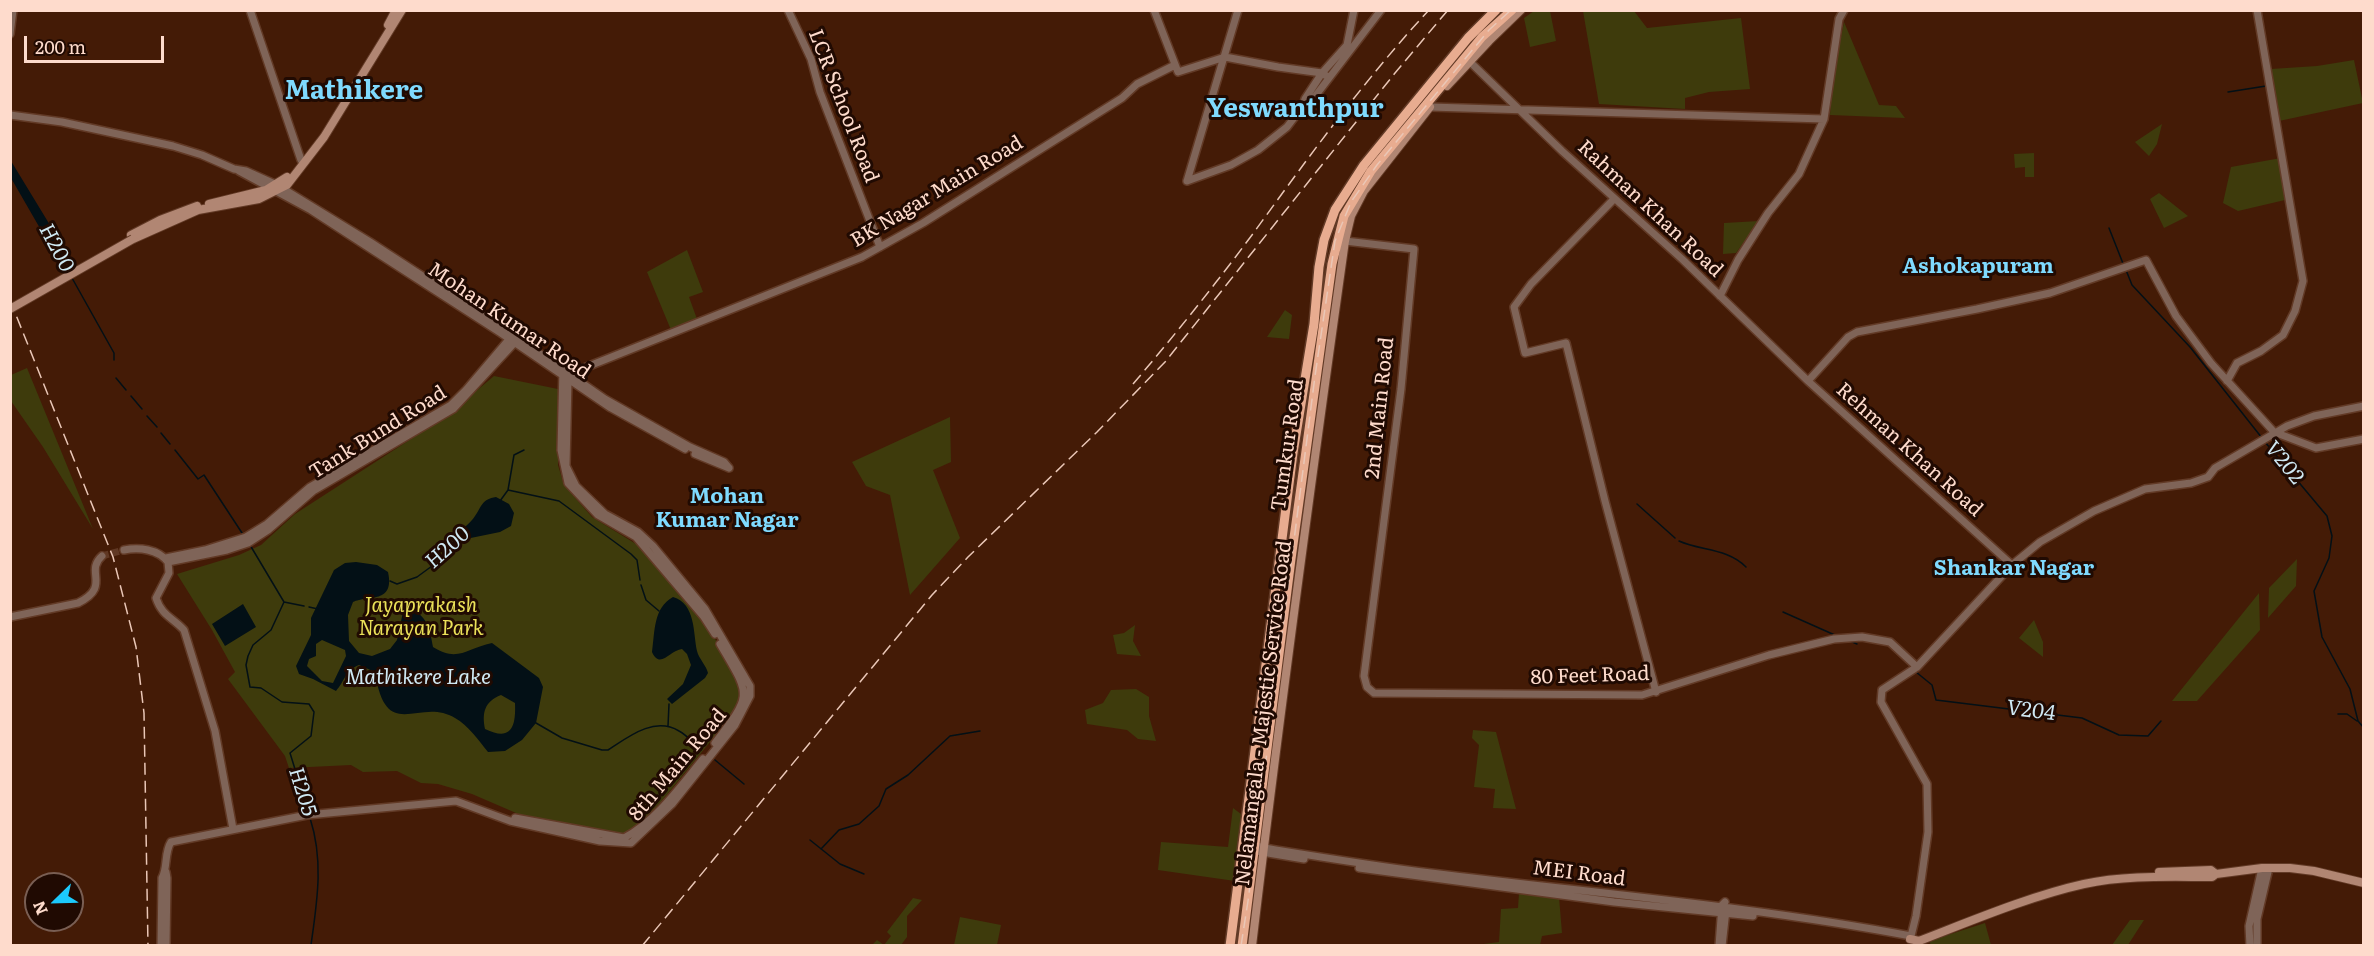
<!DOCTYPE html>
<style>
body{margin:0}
#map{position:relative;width:2374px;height:956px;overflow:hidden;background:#441b06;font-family:Literata,serif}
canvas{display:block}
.frame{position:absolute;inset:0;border:12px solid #fedbcc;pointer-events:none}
.north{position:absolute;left:24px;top:872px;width:60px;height:60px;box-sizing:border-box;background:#200a02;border:2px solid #795e53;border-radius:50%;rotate:247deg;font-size:16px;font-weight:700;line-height:24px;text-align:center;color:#fedbcc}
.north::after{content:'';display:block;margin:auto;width:21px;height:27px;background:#1cc9fc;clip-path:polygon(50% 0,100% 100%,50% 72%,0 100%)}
.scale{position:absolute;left:24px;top:36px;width:140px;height:27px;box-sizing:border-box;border:3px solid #fedbcc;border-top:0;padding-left:8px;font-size:18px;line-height:21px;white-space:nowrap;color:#fedbcc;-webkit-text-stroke:4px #200a02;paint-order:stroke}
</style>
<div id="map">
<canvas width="2374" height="956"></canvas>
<div class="frame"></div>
<div class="north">N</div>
<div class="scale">200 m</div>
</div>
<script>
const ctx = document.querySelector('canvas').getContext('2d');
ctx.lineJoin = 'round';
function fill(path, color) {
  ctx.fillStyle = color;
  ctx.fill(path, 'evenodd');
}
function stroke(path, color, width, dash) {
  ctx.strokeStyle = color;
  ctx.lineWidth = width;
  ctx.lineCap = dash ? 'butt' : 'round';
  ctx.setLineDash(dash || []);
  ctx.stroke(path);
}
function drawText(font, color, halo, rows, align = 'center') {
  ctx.font = font + ' Literata,serif';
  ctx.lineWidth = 6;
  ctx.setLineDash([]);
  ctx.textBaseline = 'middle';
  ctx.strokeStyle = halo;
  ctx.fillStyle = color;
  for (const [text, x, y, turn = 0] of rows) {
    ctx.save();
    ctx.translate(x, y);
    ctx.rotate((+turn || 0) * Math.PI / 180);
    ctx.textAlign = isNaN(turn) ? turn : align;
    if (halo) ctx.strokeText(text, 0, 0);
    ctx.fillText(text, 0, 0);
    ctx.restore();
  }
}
const green = new Path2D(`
 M 1534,11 L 1550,11 L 1556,41 L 1530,47 L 1524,18 Z
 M 1583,11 L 1634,11 L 1647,28 L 1741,18 L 1750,89 L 1709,92 L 1685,98 L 1685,109 L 1599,104 Z
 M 1844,22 L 1879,105 L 1896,106 L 1905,118 L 1830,115 L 1832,83 Z
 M 2354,60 L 2363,103 L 2279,121 L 2271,69 L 2317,66 Z
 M 2162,124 L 2157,144 L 2149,156 L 2135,142 Z
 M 2034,153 L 2034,177 L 2025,177 L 2025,167 L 2015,168 L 2014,154 Z
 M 2281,158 L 2285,200 L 2238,211 L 2223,203 L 2231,167 Z
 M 2159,193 L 2188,216 L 2164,228 L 2150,199 Z
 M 1759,221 L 1736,253 L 1723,254 L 1724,223 Z
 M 687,250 L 703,292 L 689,297 L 697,319 L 671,330 L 647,272 Z
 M 1285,310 L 1292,315 L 1289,339 L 1267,337 Z
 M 27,368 L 93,529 L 43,447 L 11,401 L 11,375 Z
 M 494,376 L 558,389 L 558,465 L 564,485 L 592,517 L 641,547 L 709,629 L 740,680 L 742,693 L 733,714 L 660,803 L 634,829 L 621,834 L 523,816 L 472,794 L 438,784 L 421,783 L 397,771 L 363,772 L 351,765 L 289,768 L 285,756 L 228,679 L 235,672 L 212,630 L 177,574 L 239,555 L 261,545 L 295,514 L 445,417 Z
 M 950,417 L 951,462 L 933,470 L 960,538 L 910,595 L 890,495 L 866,486 L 852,462 Z
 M 2297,559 L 2296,586 L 2268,618 L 2269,588 Z
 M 2259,593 L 2260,630 L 2197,701 L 2172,701 Z
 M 2034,620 L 2043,642 L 2043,657 L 2019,638 Z
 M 1135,625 L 1133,641 L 1141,656 L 1117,654 L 1113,635 L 1124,633 Z
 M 1136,689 L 1149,697 L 1149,716 L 1156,741 L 1138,739 L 1127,730 L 1087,724 L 1085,710 L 1103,703 L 1111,690 Z
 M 1473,730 L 1496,732 L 1516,809 L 1493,808 L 1495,789 L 1474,787 L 1479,745 L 1472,738 Z
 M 1233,808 L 1241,814 L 1235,881 L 1158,870 L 1161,842 L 1228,847 Z
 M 1519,893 L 1559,897 L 1562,933 L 1542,936 L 1540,945 L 1468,946 L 1499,942 L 1501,909 L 1518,908 Z
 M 913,898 L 922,900 L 907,916 L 907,937 L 901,945 L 872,945 L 877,940 L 884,945 L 891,936 L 887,932 Z
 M 960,917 L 1001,925 L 997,945 L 954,945 Z
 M 2130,920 L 2144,920 L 2128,945 L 2112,945 Z
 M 1985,923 L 1991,945 L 1931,945 L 1929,941 Z`);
const water = new Path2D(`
 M 11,161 L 70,258 L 60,263 L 11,178 Z
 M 496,497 L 509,504 L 514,513 L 511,526 L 500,532 L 456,541 L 452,536 C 460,531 470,524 475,516 C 482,506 482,499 496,497 Z
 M 356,562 L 377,565 L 388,572 C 395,604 368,595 353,602 L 348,615 L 349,641 L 359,653 L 372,656 L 390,649 L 397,640 L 403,612 L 410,608 C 427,616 430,629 433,647 C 458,663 467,648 492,643 L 539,678 L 543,687 L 536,723 L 522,740 L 505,751 L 488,752 C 479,741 468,725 455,718 C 419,696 386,745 375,672 L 359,665 C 345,670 345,681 336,691 L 313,679 L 299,674 L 296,666 L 311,635 L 311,618 L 334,570 L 345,563 ZM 322,640 L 345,650 L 346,656 L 333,683 L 322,681 L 307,666 L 309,659 L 316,656 L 316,644 ZM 501,695 L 515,703 C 516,726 512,742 485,729 C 482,713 484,702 501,695 Z
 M 673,597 C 696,604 693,633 697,651 C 699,659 706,665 708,673 L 705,678 L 672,704 L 667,699 L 683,684 L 691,665 L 687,654 L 682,649 C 670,650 660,670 652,652 C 655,632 653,608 673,597 Z
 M 243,604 L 256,627 L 225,646 L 212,624 Z`);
const stream = new Path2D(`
 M 2228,92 L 2266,86
 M 2109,228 L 2124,266
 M 63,260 L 69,272
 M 2126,270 L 2132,285 L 2190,347 L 2262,438
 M 72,278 L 114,353 L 114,360
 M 116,378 L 126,390
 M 131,396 L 142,409
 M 147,416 L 157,427
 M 161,433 L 170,444
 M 2265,442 L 2327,516 L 2332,536 L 2329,558 L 2314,591 L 2322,637 L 2350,689 L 2358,721 L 2364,728
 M 175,450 L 198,479 L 204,475 L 244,536
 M 508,490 L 559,501 L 631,554 L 637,560 L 640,580
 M 500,501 L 508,490 L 514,455 L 524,450
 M 1637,504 L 1675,538
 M 1679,541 C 1701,551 1727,548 1746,567
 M 250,545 L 284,602 L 304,606
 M 390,581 L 397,584 L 417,577 L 432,566 L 438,552 L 457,540
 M 641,585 L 646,600 L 659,611
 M 284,602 L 271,630 L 253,645 L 248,656 L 246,665 L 250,687 L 261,688 L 282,702 L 309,704 L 314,712 L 311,736 L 290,753 L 308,811
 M 309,607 L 318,609
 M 1783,612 L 1837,636
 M 1850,641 L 1857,644
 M 1916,672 L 1932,685 L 1936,700 L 2082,718 L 2119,735 L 2148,736 L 2161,721
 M 2338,714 L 2347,714 L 2357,721
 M 536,723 L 562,738 L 602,750 L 608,750 C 628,737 654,716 679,731 C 687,735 694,744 701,750
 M 668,726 L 669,704
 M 715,760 L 744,784
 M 310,818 C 324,861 317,902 311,945
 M 810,840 L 840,864 L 864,874
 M 821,849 L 839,830 L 859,824 L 879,806 L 886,789 L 908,775 L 950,736 L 980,731`);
const tertiaryTunnel = new Path2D(`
 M 102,556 L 124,550`);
const tertiary = new Path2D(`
 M 250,10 L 301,160
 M 788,10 L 811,59 L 820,92 L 880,247
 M 1154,10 L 1178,72 L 1225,57 L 1278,67 L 1322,73 L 1328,77
 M 10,34 L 13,10
 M 1467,59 L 1562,151 L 1682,259 L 1808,381 L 2012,565
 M 1303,106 L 1305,99 L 1322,73 L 1347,45 L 1354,10
 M 1430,107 L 1824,119
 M 10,115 L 62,122 L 173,146 L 202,155 L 234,169 L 246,171 L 277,185 L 370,242 L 513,335 L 605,399 L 690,447 L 724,462 L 729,468
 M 239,171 L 311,210 L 371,249 L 501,333 L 611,408 L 685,449
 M 1187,181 L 1231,165 L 1258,150 L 1287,127 L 1303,106 L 1310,103 L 1381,10
 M 1187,181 L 1238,10
 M 1614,199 L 1531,284 L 1514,307 L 1525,353 L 1566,343 L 1605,501 L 1656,692
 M 1345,241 L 1414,249 L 1401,389 L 1364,676 L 1367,687 L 1374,693 L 1642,695 L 1769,655 L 1834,639 L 1862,637 L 1890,642 L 1917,667
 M 1720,296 L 1738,260 L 1768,213 L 1799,174 L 1824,119 L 1839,19 L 1844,10
 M 563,366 L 561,450 L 568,483 L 598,515 L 636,537 L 704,617 L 715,634
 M 569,374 L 862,257 L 923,223 L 1122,98 L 1137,84 L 1175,65
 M 1808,381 L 1848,337 L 1857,332 L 1977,309 L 2050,293 L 2146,260 L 2176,316 L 2211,363 L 2274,432 L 2316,448 L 2364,439
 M 2227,381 L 2237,363 L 2261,351 L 2283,335 L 2295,311 L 2303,281 L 2257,10
 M 695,454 L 729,468
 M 124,550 C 139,547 158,549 168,562 L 169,573 L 156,598 C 162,616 172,617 184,630 L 215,731 L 233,829
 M 166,558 L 205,550 L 246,537 L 267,524 L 310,487 L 451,405 L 466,390 L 511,337
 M 168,562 L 227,550 L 248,543 L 268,530 L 313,491 L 453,409 L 516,341
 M 10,617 L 78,603 C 112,586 84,572 102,556
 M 715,743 C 753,693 751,697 720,644
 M 515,818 L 624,838 C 656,821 680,787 703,759
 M 1244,843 L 1264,848 C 1320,857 1375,866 1431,873 C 1591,893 1752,906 1911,936 L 1916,916 L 1928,832 L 1927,784 L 1881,702 L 1882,690 L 1917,667 L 2012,565 L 2040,542 L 2094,511 L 2145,489 L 2191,483 L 2208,477 L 2215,468 L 2287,426 L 2314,416 L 2364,406
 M 1250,850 L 1304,859
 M 1359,868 L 1614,902 L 1753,916
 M 166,872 L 167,878 L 166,946
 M 161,946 L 162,878 C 168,867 164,853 171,842 L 307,815 L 456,801 L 510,821 L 600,841 L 631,843 L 672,804 L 735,725 L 750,696 L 750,686 L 705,609 L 653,546 L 638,532 L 605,514 L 576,486 L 566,466 L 568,380 L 563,366
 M 1719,946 L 1722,905 L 1725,902
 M 1722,946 L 1726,910
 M 2250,946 L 2249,926 L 2262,868
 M 2257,946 L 2257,919 L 2269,868`);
const secondary = new Path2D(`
 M 388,25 L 396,10
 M 1447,86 L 1489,41 L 1521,10
 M 209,204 L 266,190 L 287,177
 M 131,235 L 160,220 L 197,206
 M 133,239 L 198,210 L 259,199 L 287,185 L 324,137 L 402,10
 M 2159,872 L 2211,870 L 2216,874
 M 1910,939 L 1919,941 C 1971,921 2030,896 2084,884 C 2125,875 2169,877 2212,877 L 2216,874 L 2262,868 L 2290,868 L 2314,871 L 2364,883
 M 1252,946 C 1280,710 1312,475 1345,241 L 1351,216 L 1364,191 L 1430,107`);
const trunk = new Path2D(`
 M 1230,946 L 1293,453 L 1314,324 L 1319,267 L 1324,240 L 1335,210 L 1364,165 L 1468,38 L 1496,10
 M 1242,946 L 1291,559 L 1332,264 L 1344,216 L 1371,171 L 1482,37 L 1512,10`);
const rail = new Path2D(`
 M 10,300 L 113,557 L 136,647 L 144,713 L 148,946
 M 1133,384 C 1174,336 1214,286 1252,235 C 1308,158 1364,80 1429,10
 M 642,946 L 932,595 L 968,557 L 1097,432 L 1165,362 L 1395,73 L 1448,10
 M 1241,946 L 1248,901 L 1315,376 L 1335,241 L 1351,202 L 1377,165 L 1489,30 L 1511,10`);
const secondaryBridge = new Path2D(`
 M 10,309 L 133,239`);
const streetNames = [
 ["LCR School Road",843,106,69],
 ["BK Nagar Main Road",937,192,-31],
 ["Rahman Khan Road",1650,209,43],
 ["Mohan Kumar Road",509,321,34],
 ["2nd Main Road",1380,408,-84],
 ["Tank Bund Road",378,433,-32],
 ["Tumkur Road",1288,445,-82],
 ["Rehman Khan Road",1909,450,42],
 ["80 Feet Road",1590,676,-2],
 ["Nelamangala - Majestic Service Road",1264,713,-83],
 ["8th Main Road",678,765,-50],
 ["MEI Road",1579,874,7]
];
const parkNames = [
 ["Jayaprakash",421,606],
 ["Narayan Park",421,629]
];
const waterNames = [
 ["H200",56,248,62],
 ["V202",2284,463,51],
 ["H200",448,548,-42],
 ["Mathikere Lake",418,678],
 ["V204",2031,711,7],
 ["H205",302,792,73]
];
const neighbourhoodNames = [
 ["Ashokapuram",1978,267],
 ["Mohan",727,497],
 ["Kumar Nagar",727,521],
 ["Shankar Nagar",2014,569]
];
const districtNames = [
 ["Mathikere",354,91],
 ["Yeswanthpur",1295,109]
];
fill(green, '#3e3b0c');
fill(water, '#031016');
stroke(stream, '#031016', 1.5);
stroke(tertiaryTunnel, '#603824', 7, [7, 3.5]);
stroke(tertiary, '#623a26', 10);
stroke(secondary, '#623a26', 10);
stroke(trunk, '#623a26', 12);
stroke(tertiary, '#7f6458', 7);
stroke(secondary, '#b18673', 8);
stroke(trunk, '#e8ac90', 9);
stroke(rail, '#eac7b7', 1.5, [12, 6]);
stroke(secondaryBridge, '#623a26', 10, []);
stroke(secondaryBridge, '#b18673', 8);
drawText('20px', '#fedbcc', '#200a02', streetNames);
drawText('italic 20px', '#ebe159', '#200a02', parkNames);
drawText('italic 21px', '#cfe8f3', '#200a02', waterNames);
drawText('bold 21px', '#7fdafe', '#200a02', neighbourhoodNames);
drawText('bold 26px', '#7fdafe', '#200a02', districtNames);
</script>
